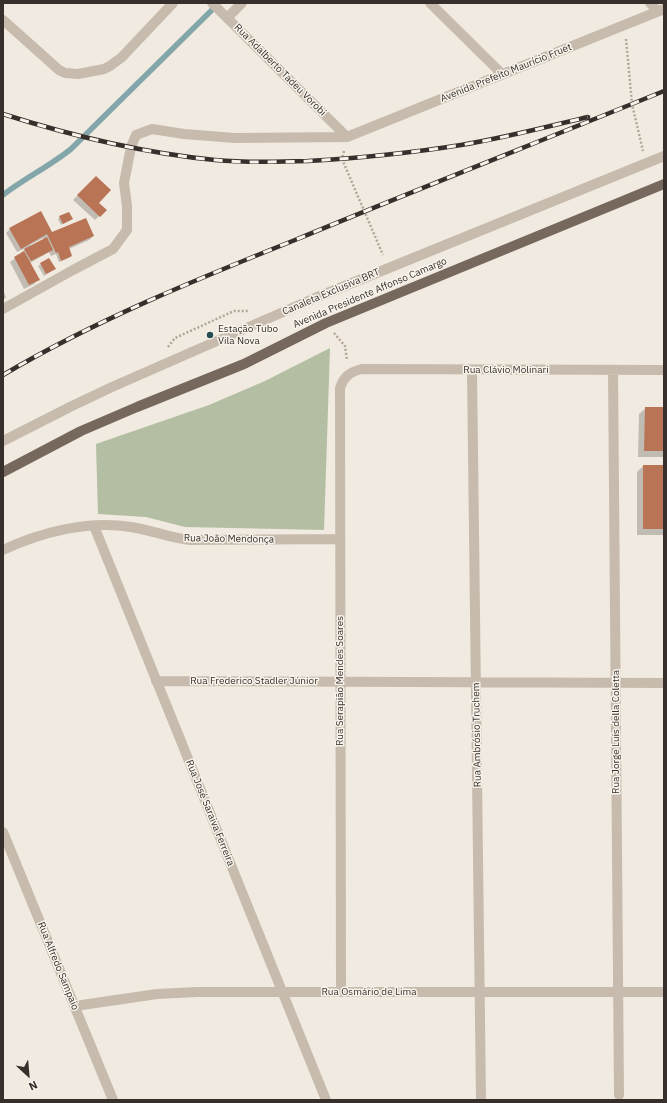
<!DOCTYPE html>
<meta charset="utf-8">
<style>
body{margin:0}
#map{position:relative;width:667px;height:1103px;overflow:hidden;background:#f0eae0;font-family:"IBM Plex Sans",sans-serif}
canvas{display:block}
.frame{position:absolute;inset:0;border:4px solid #372f2b;pointer-events:none}
.north{position:absolute;left:8px;top:1055px;width:40px;height:40px;-webkit-text-stroke:3px #f8f4ec;paint-order:stroke;rotate:154deg;font-size:11px;font-weight:700;line-height:16px;text-align:center;color:#372f2b}
.north::after{content:'';display:block;margin:auto;width:14px;height:18px;background:#372f2b;clip-path:polygon(50% 0,100% 100%,50% 72%,0 100%)}
</style>
<div id="map">
<canvas width="667" height="1103"></canvas>
<div class="frame"></div>
<div class="north">N</div>
</div>
<script>
const ctx = document.querySelector('canvas').getContext('2d');
ctx.lineJoin = 'round';
function fill(path, color) {
  ctx.fillStyle = color;
  ctx.fill(path, 'evenodd');
}
function stroke(path, color, width, dash) {
  ctx.strokeStyle = color;
  ctx.lineWidth = width;
  ctx.lineCap = dash ? 'butt' : 'round';
  ctx.setLineDash(dash || []);
  ctx.stroke(path);
}
function drawText(font, color, halo, rows, align = 'center') {
  ctx.font = font + ' "IBM Plex Sans",sans-serif';
  ctx.lineWidth = 3;
  ctx.setLineDash([]);
  ctx.textBaseline = 'middle';
  ctx.strokeStyle = halo;
  ctx.fillStyle = color;
  for (const [text, x, y, turn = 0] of rows) {
    ctx.save();
    ctx.translate(x, y);
    ctx.rotate((+turn || 0) * Math.PI / 180);
    ctx.textAlign = isNaN(turn) ? turn : align;
    if (halo) ctx.strokeText(text, 0, 0);
    ctx.fillText(text, 0, 0);
    ctx.restore();
  }
}
const green = new Path2D(`
 M 330,348 L 324,530 L 185,527 L 146,517 L 98,514 L 96,444 L 209,405 L 265,381 Z`);
const shadow = new Path2D(`
 M 96,177 L 98,203 L 105,210 L 95,220 L 73,200 Z
 M 60,217 L 71,219 L 61,225 L 58,219 Z
 M 10,229 L 52,233 L 93,236 L 89,240 L 69,249 L 71,256 L 69,258 L 59,262 L 56,254 L 51,256 L 49,252 L 30,263 L 38,279 L 34,284 L 24,289 L 10,262 L 20,255 L 26,248 L 17,252 L 6,233 ZM 43,238 L 44,240 L 31,246 L 30,245 Z
 M 49,259 L 53,270 L 44,276 L 38,266 Z
 M 3,290 L 6,297 L 3,300 Z
 M 646,408 L 664,408 L 664,457 L 638,457 L 639,414 Z
 M 643,466 L 664,466 L 664,535 L 637,535 L 637,472 Z`);
const stream = new Path2D(`
 M 3,195 C 25,178 50,166 71,149 L 217,5`);
const building = new Path2D(`
 M 96,176 L 111,190 L 99,203 L 107,210 L 100,217 L 77,195 Z
 M 41,211 L 52,232 L 86,218 L 94,236 L 69,247 L 72,256 L 61,261 L 58,252 L 56,253 L 47,234 L 21,249 L 9,228 Z
 M 69,212 L 73,219 L 63,224 L 59,216 Z
 M 47,237 L 53,250 L 31,261 L 24,249 Z
 M 24,251 L 40,280 L 29,285 L 14,257 Z
 M 49,258 L 56,269 L 46,274 L 40,263 Z
 M 645,407 L 664,407 L 664,451 L 644,451 Z
 M 643,465 L 664,465 L 664,529 L 643,529 Z`);
const path = new Path2D(`
 M 626,39 L 632,104 L 643,151
 M 344,151 L 342,159 L 383,255
 M 334,333 L 345,346 L 347,360
 M 168,347 L 175,338 L 234,311 L 249,311`);
const minor = new Path2D(`
 M 212,3 L 347,137
 M 430,3 L 502,74
 M 650,3 L 658,11
 M 227,18 L 242,3
 M 3,20 L 59,70 L 65,73 L 78,74 L 104,69 L 110,66 L 122,57 L 173,3
 M 3,309 L 73,270 L 113,249 L 127,230 L 127,206 L 124,183 L 131,147 L 136,135 L 152,129 L 184,134 L 235,138 L 347,137 L 664,9
 M 472,370 L 481,1100
 M 613,370 L 619,1095
 M 3,441 L 72,406 L 112,387 L 315,298 L 664,156
 M 94,526 L 326,1100
 M 3,550 C 41,532 89,520 131,527 C 151,530 170,538 190,540 L 340,539
 M 156,681 L 664,683
 M 3,832 L 113,1100
 M 341,992 L 340,388 C 344,376 350,372 362,369 L 664,370
 M 75,1006 L 157,994 L 197,992 L 664,992`);
const major = new Path2D(`
 M 3,472 L 81,431 L 137,407 L 244,364 L 326,323 L 664,184`);
const rail = new Path2D(`
 M 3,114 C 72,136 143,153 215,160 C 246,163 277,162 308,161 C 359,158 411,153 461,145 C 504,138 546,127 588,117
 M 3,375 C 96,320 195,280 295,240 C 418,189 541,141 664,91`);
const markers = [
 [210,335,4,"#254e54"]
];
const streetNames = [
 ["Rua Adalberto Tadeu Vorobi",280,70,45],
 ["Avenida Prefeito Maurício Fruet",506,73,-22],
 ["Canaleta Exclusiva BRT",331,292,-23],
 ["Avenida Presidente Affonso Camargo",370,293,-23],
 ["Rua Clávio Molinari",506,370],
 ["Rua João Mendonça",229,539,1],
 ["Rua Frederico Stadler Júnior",254,681],
 ["Rua Serapião Mendes Soares",340,681,-90],
 ["Rua Jorge Luís della Coletta",616,732,-90],
 ["Rua Ambrósio Truchem",477,735,-91],
 ["Rua José Saraiva Ferreira",210,813,68],
 ["Rua Alfredo Sampaio",58,966,68],
 ["Rua Osmário de Lima",369,992]
];
const poiNames = [
 ["Estação Tubo",218,329],
 ["Vila Nova",218,341]
];
fill(green, '#b3bea2');
fill(shadow, '#0003');
stroke(stream, '#82a6aa', 5.5);
fill(building, '#b97456');
stroke(path, '#b3a597', 2.5, [2, 2]);
stroke(minor, '#c7bbad', 10);
stroke(major, '#77685e', 10);
stroke(rail, '#372f2b', 4.5);
stroke(rail, '#f8f4ec', 3, [9]);
for (const [x, y, r, color] of markers) {
  const dot = new Path2D();
  dot.arc(x, y, r, 0, 2 * Math.PI);
  ctx.fillStyle = color;
  ctx.fill(dot);
  stroke(dot, '#f8f4ec', 1.5);
}
drawText('10px', '#372f2b', '#f8f4ec', streetNames);
drawText('10px', '#372f2b', '#f8f4ec', poiNames, 'left');
</script>
